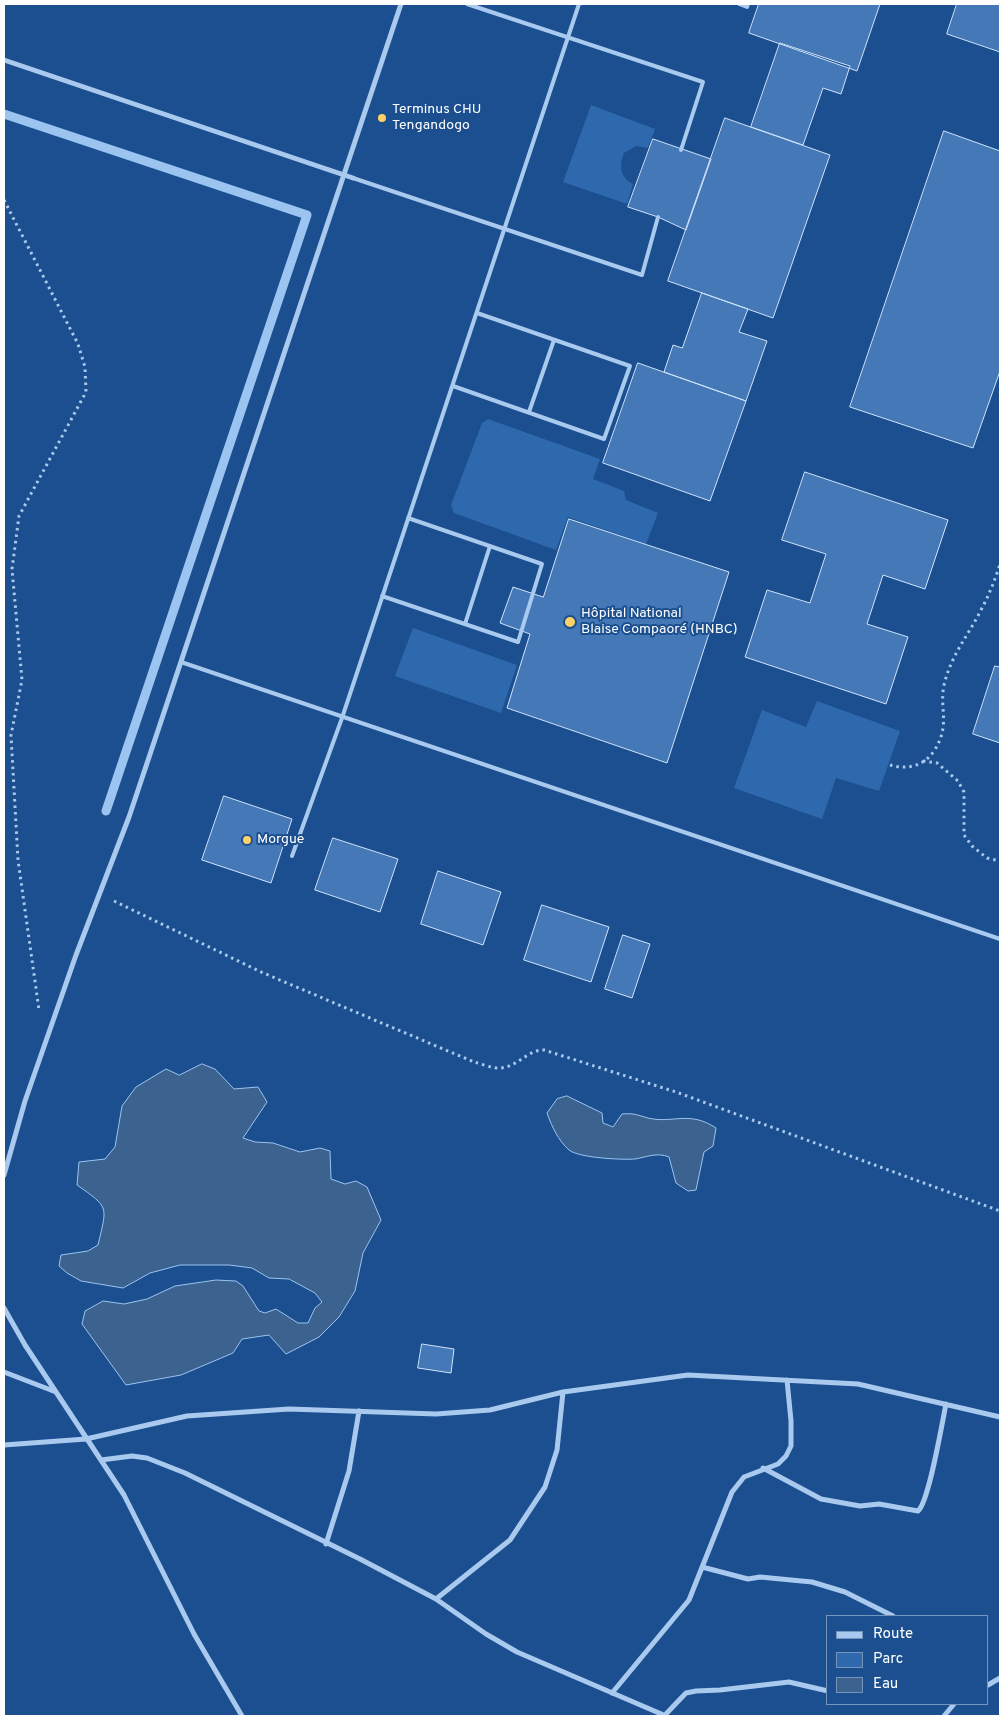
<!DOCTYPE html>
<meta charset="utf-8">
<style>
body{margin:0}
#map{position:relative;width:1004px;height:1720px;overflow:hidden;background:#1b4f8f;font-family:Overpass,sans-serif}
canvas{display:block}
.frame{position:absolute;inset:0;border:5px solid #fff;pointer-events:none}
.legend{position:absolute;left:826px;top:1615px;width:162px;height:90px;box-sizing:border-box;background:#1b4f8f;border:1px solid #7695bc;margin:0;padding:6px 9px;list-style:none;font-size:15px;color:#fff}
.legend li{display:flex;align-items:center;gap:10px;height:25px}
.legend b{width:25px;border:1px solid #7695bc}
</style>
<div id="map">
<canvas width="1004" height="1720"></canvas>
<div class="frame"></div>
<ul class="legend">
<li><b style="height:6px;background:#a9c9ee"></b>Route</li>
<li><b style="height:14px;background:#2e69ad"></b>Parc</li>
<li><b style="height:14px;background:#3c6290"></b>Eau</li>
</ul>
</div>
<script>
const ctx = document.querySelector('canvas').getContext('2d');
ctx.lineJoin = 'round';
function fill(path, color) {
  ctx.fillStyle = color;
  ctx.fill(path, 'evenodd');
}
function stroke(path, color, width, dash) {
  ctx.strokeStyle = color;
  ctx.lineWidth = width;
  ctx.lineCap = dash ? 'butt' : 'round';
  ctx.setLineDash(dash || []);
  ctx.stroke(path);
}
function drawText(font, color, halo, rows, align = 'center') {
  ctx.font = font + ' Overpass,sans-serif';
  ctx.lineWidth = 4;
  ctx.setLineDash([]);
  ctx.textBaseline = 'middle';
  ctx.strokeStyle = halo;
  ctx.fillStyle = color;
  for (const [text, x, y, turn = 0] of rows) {
    ctx.save();
    ctx.translate(x, y);
    ctx.rotate((+turn || 0) * Math.PI / 180);
    ctx.textAlign = isNaN(turn) ? turn : align;
    if (halo) ctx.strokeText(text, 0, 0);
    ctx.fillText(text, 0, 0);
    ctx.restore();
  }
}
const green = new Path2D(`
 M 591,105 L 655,129 L 648,148 L 636,146 L 624,153 C 619,165 620,178 633,184 L 627,204 L 563,182 Z
 M 488,419 L 600,459 L 593,479 L 624,491 L 626,500 L 658,513 L 646,544 L 568,517 L 556,550 L 454,513 L 451,505 L 482,423 Z
 M 413,628 L 517,665 L 501,713 L 395,676 Z
 M 817,701 L 900,731 L 879,791 L 836,778 L 822,819 L 734,788 L 762,710 L 806,727 Z`);
const water = new Path2D(`
 M 202,1064 L 215,1069 L 234,1089 L 258,1087 L 267,1102 L 243,1138 L 255,1142 L 273,1143 L 300,1152 L 320,1148 L 330,1151 L 331,1179 L 345,1184 L 356,1181 L 367,1187 L 381,1220 L 363,1253 L 355,1291 L 339,1317 L 319,1337 L 286,1354 L 269,1335 L 242,1339 L 233,1353 L 181,1375 L 126,1385 L 82,1324 L 85,1311 L 103,1301 L 124,1304 L 147,1299 L 175,1286 L 216,1280 L 236,1281 L 243,1286 L 259,1311 L 265,1313 L 276,1309 L 298,1323 L 308,1323 L 315,1308 L 322,1302 L 315,1293 L 289,1279 L 269,1278 L 252,1268 L 229,1265 L 180,1265 L 150,1273 L 123,1288 L 81,1281 L 67,1273 L 59,1266 L 61,1255 L 88,1251 L 98,1245 C 107,1206 110,1208 77,1185 L 79,1162 L 105,1159 L 115,1147 L 122,1106 L 136,1087 L 166,1069 L 179,1075 Z
 M 567,1096 L 602,1113 L 603,1123 L 613,1127 L 622,1114 C 635,1113 637,1115 648,1118 C 673,1124 689,1110 716,1128 L 713,1146 L 704,1152 L 696,1190 L 688,1191 L 676,1183 L 669,1157 C 657,1152 647,1157 635,1159 C 622,1160 579,1158 569,1150 C 558,1140 552,1127 547,1113 L 557,1099 Z`);
const stream = new Path2D(`
 M 4,114 L 307,215 L 106,811`);
const building = new Path2D(`
 M 759,4 L 880,4 L 857,71 L 749,33 Z
 M 957,4 L 1000,4 L 1000,52 L 947,34 Z
 M 780,43 L 850,66 L 841,94 L 823,88 L 803,145 L 751,127 Z
 M 725,118 L 830,155 L 773,318 L 668,281 Z
 M 944,131 L 1000,151 L 1000,371 L 973,448 L 850,407 Z
 M 653,139 L 711,159 L 686,230 L 658,217 L 628,207 Z
 M 702,293 L 748,309 L 739,332 L 767,341 L 746,401 L 664,372 L 673,345 L 682,348 Z
 M 638,363 L 746,401 L 710,501 L 603,463 Z
 M 805,472 L 948,520 L 925,589 L 883,575 L 867,624 L 908,637 L 886,704 L 745,657 L 767,590 L 810,603 L 826,554 L 782,540 Z
 M 569,519 L 729,572 L 667,763 L 507,708 L 530,634 L 500,623 L 513,587 L 543,597 Z
 M 995,666 L 1000,667 L 1000,743 L 973,734 Z
 M 224,796 L 292,819 L 271,883 L 202,860 Z
 M 333,838 L 398,859 L 380,912 L 315,890 Z
 M 438,871 L 501,892 L 483,945 L 421,924 Z
 M 542,905 L 609,927 L 591,982 L 524,960 Z
 M 623,935 L 650,944 L 632,998 L 605,989 Z
 M 422,1344 L 454,1349 L 451,1373 L 418,1368 Z`);
const path = new Path2D(`
 M 4,200 L 78,344 L 85,367 L 86,392 L 19,516 L 12,569 L 22,680 L 11,735 L 18,860 L 39,1010
 M 923,761 L 937,763 L 958,781 L 964,792 L 964,835 L 972,846 L 987,858 L 1000,861
 M 890,765 C 907,770 924,766 934,751 C 951,725 939,709 944,685 C 951,655 968,636 981,610 C 989,595 995,580 1000,564
 M 114,901 L 261,972 L 474,1062 C 482,1064 493,1069 501,1068 C 519,1066 527,1050 544,1050 L 676,1092 L 1000,1211`);
const service = new Path2D(`
 M 467,4 L 703,82 L 681,150
 M 739,4 L 747,7 L 748,4
 M 353,178 L 642,275 L 658,217
 M 453,386 L 604,439 L 630,366 L 477,313
 M 529,412 L 554,340
 M 382,596 L 518,642 L 542,564 L 408,518
 M 465,624 L 490,546
 M 181,662 L 1000,939
 M 292,856 L 342,718 L 579,4`);
const minor = new Path2D(`
 M 4,60 L 353,178
 M 4,1175 L 25,1101 L 76,955 L 129,817 L 401,4
 M 4,1308 L 25,1345 L 124,1495 L 194,1634 L 242,1716
 M 4,1372 L 56,1392
 M 4,1445 L 86,1439 L 187,1416 L 289,1409 L 436,1414 L 490,1410 L 563,1392 L 688,1375 L 858,1384 L 1000,1417
 M 101,1460 L 132,1456 L 147,1458 L 185,1473 L 360,1559 L 436,1599 L 486,1634 L 517,1652 L 666,1716
 M 763,1468 L 821,1499 L 860,1506 L 879,1504 L 918,1511 C 929,1502 942,1423 946,1404
 M 326,1544 L 349,1471 L 359,1411
 M 702,1567 L 748,1579 L 760,1577 L 812,1582 L 845,1592 L 893,1616
 M 436,1599 L 510,1540 L 545,1487 L 557,1450 L 563,1392
 M 988,1685 L 1000,1678
 M 612,1693 L 689,1600 L 732,1492 L 744,1477 L 778,1464 L 786,1456 L 791,1446 L 791,1421 L 787,1380
 M 664,1716 L 686,1693 L 696,1691 L 720,1690 L 789,1682 L 828,1691
 M 944,1716 L 954,1704`);
const markers = [
 [382,118,5,"#ffd166"],
 [570,622,6,"#ffd166"],
 [247,840,5,"#ffd166"]
];
const poiNames = [
 ["Terminus CHU",392,110],
 ["Tengandogo",392,126],
 ["Hôpital National",581,614],
 ["Blaise Compaoré (HNBC)",581,630],
 ["Morgue",257,840]
];
fill(green, '#2e69ad');
fill(water, '#3c6290');
stroke(water, '#9cc4f0', 1);
stroke(stream, '#9cc4f0', 9);
fill(building, '#4478b7');
stroke(building, '#cfe3fa', 1);
stroke(path, '#a9c9ee', 3, [2.5, 4]);
stroke(service, '#a9c9ee', 4);
stroke(minor, '#a9c9ee', 5);
for (const [x, y, r, color] of markers) {
  const dot = new Path2D();
  dot.arc(x, y, r, 0, 2 * Math.PI);
  ctx.fillStyle = color;
  ctx.fill(dot);
  stroke(dot, '#1b4f8f', 2);
}
drawText('14px', '#fff', '#1b4f8f', poiNames, 'left');
</script>
